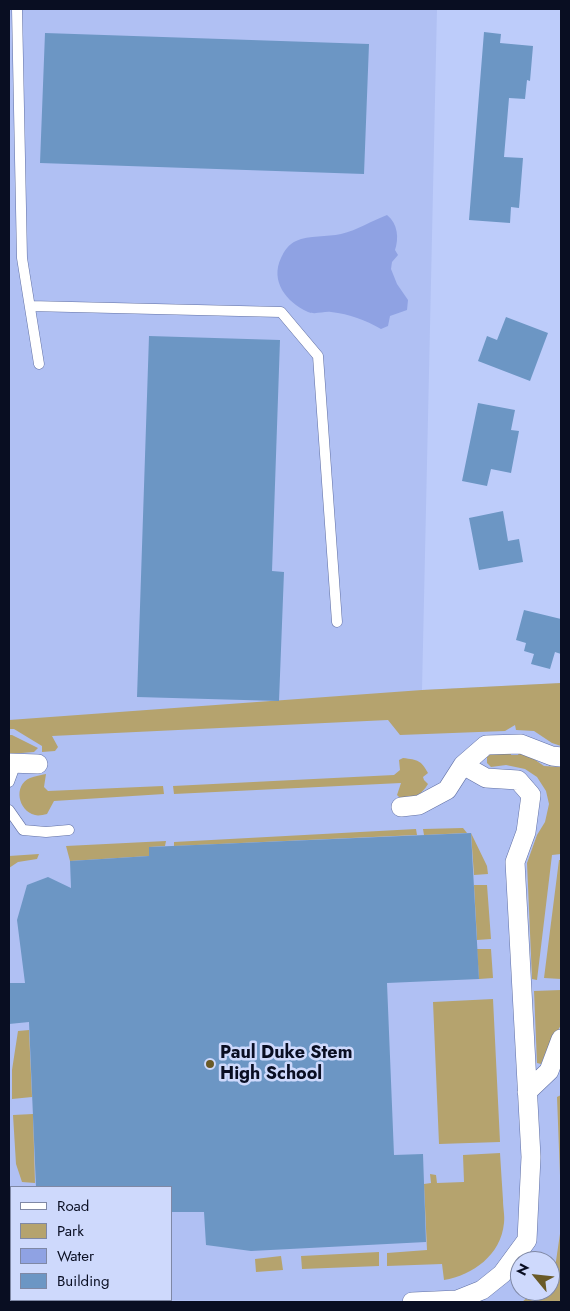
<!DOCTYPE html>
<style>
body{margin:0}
#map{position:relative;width:570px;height:1311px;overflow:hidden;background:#bdccfa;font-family:Jost,sans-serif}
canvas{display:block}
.frame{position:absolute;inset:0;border:10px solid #090e22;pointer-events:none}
.legend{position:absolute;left:10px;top:1186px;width:162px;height:115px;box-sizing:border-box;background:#ced9fc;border:1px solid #7f88a5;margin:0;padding:6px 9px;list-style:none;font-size:15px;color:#090e22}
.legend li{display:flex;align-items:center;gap:10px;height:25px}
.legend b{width:25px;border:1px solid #7f88a5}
.north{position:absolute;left:510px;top:1251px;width:50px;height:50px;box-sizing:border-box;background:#ced9fc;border:1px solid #7f88a5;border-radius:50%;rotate:298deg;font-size:14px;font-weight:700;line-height:20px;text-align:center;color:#090e22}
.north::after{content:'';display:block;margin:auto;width:18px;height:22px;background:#6a5a27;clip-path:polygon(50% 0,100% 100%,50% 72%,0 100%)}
</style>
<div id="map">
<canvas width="570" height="1311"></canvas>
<div class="frame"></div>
<ul class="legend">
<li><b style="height:6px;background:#fff"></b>Road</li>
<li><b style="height:14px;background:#b5a36e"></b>Park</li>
<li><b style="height:14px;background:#8fa2e3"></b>Water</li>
<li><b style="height:14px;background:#6c96c4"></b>Building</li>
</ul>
<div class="north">N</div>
</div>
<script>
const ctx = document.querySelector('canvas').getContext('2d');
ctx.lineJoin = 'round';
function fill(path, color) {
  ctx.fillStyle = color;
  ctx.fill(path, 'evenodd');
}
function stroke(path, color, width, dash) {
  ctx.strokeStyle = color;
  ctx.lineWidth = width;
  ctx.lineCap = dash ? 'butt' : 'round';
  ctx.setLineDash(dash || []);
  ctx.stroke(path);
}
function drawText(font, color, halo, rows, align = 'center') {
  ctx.font = font + ' Jost,sans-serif';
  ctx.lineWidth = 5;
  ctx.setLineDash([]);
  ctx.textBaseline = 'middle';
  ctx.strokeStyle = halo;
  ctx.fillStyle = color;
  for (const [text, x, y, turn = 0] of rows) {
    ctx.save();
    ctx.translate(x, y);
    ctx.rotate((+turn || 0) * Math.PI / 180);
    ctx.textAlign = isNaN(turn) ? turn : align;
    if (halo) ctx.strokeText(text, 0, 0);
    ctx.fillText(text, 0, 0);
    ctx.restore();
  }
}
const built = new Path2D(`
 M 9,9 L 437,9 L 422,690 L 561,683 L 561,1302 L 9,1302 ZM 11,1187 L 171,1187 L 171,1300 L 11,1300 ZM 520,1261 L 550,1261 L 550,1291 L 520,1291 Z`);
const green = new Path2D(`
 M 561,683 L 561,746 L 552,743 L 534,731 L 516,730 L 515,725 L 505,731 L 400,735 L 388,720 L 52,736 L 58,747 L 55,751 L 42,752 L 42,746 L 14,729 L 9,729 L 9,720 L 422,690 Z
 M 9,735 L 12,735 L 38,748 L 34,752 L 9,754 Z
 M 492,753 L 511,753 L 511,755 L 518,755 L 519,753 L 525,753 L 544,766 L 561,767 L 561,854 L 552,855 L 537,980 L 532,979 L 527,863 L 537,835 L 545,822 L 549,804 L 546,791 L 537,777 L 525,769 L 506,765 L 491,767 L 487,763 L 487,757 Z
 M 403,758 C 418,760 421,760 428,773 L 423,777 L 424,780 L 428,784 C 420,797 413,798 399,797 L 397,795 L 401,783 L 174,794 L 173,786 L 394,775 L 400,770 L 399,760 Z
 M 46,774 L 44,787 L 48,791 L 163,786 L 164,794 L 54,801 L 47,814 C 43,815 38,816 35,815 C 18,811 13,785 30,778 C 35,776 41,775 46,774 Z
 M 463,828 L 467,833 L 424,835 L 423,829 Z
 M 416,829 L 417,835 L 174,846 L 174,842 Z
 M 471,833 L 487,866 L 488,874 L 474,875 Z
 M 166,841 L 165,846 L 149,847 L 149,856 L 70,861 L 66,846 Z
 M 39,854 L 37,859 L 18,862 L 9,868 L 9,856 Z
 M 559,860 L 561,860 L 561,979 L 544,978 Z
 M 474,885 L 487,885 L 491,939 L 477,940 Z
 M 477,949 L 491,949 L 493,978 L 479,979 Z
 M 561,990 L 561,1025 L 547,1049 L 541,1064 L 537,1063 L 534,991 Z
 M 493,999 L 500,1142 L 439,1144 L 433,1002 Z
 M 29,1030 L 32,1097 L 12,1099 L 12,1070 L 18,1031 Z
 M 561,1095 L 561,1202 L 557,1097 Z
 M 33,1114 L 35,1183 L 22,1182 L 16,1164 L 13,1115 Z
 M 500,1153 C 501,1169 502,1185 503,1200 C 503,1208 505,1216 504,1223 C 501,1255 473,1275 444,1280 L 442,1264 L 387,1266 L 387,1253 L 427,1250 L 424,1184 L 431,1183 L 430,1174 L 436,1175 L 437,1183 L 464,1182 L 463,1155 Z
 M 9,1199 L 11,1199 L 11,1300 L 31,1300 L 9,1301 Z
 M 561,1227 L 561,1302 L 522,1302 L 535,1291 L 550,1291 L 550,1273 L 556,1261 Z
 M 379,1252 L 379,1266 L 302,1269 L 301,1256 Z
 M 281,1256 L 283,1270 L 256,1272 L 255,1259 Z`);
const water = new Path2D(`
 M 387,215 C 398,224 399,238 395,250 L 398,255 L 392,262 L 391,269 L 397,284 L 408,300 L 407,310 L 390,316 L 388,326 L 381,329 C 365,320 350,314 331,312 C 324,311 315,315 308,312 C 286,302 270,281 281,258 C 284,251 289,244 296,241 C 309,235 327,237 341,234 C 358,230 371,221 387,215 Z`);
const building = new Path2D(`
 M 484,32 L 501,34 L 500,43 L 533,46 L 530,81 L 527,80 L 525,99 L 509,98 L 504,157 L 523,158 L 519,208 L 511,207 L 510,223 L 469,220 Z
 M 45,33 L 369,44 L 364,174 L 40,163 Z
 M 506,317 L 548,333 L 530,381 L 478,361 L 487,336 L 497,340 Z
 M 149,336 L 280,340 L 272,571 L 284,572 L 279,701 L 137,697 Z
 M 478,403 L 515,410 L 511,430 L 519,431 L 511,473 L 491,469 L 487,486 L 462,481 Z
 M 503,511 L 508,541 L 519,539 L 523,562 L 479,570 L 469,518 Z
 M 524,610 L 561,619 L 561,654 L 555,652 L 550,669 L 531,664 L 534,654 L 524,651 L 526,643 L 516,640 Z
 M 471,833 L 479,979 L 387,983 L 394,1155 L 423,1154 L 426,1242 L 251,1251 L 206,1245 L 204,1212 L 171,1212 L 171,1187 L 36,1187 L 29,1022 L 9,1024 L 9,983 L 25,983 L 17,920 L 27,885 L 48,877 L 71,888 L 70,861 L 149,856 L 149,847 Z`);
const lane = new Path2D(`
 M 17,9 L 22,258 L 39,364
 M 30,306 L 281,312 L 318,356 L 337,622
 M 9,782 L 16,763
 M 9,810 L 23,830 L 46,832 L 69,830`);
const street = new Path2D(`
 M 9,763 L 38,764
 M 401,807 L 419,805 L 447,790 L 463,765 L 486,745 L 521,744 L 552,756 L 561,757
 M 527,1092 L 549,1071 L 561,1039
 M 412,1302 L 457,1300 L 482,1290 L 502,1274 L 527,1240 L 531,1157 L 515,862 L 526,832 L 531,795 L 518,780 L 486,778 L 463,765`);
const markers = [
 [210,1064,5,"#6a5a27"]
];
const poiNames = [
 ["Paul Duke Stem",220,1054],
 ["High School",220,1075]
];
fill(built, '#b0c0f3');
fill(green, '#b5a36e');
fill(water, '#8fa2e3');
fill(building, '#6c96c4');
stroke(lane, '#6170a4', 11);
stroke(street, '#6170a4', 20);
stroke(lane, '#fff', 10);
stroke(street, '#fff', 19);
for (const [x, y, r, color] of markers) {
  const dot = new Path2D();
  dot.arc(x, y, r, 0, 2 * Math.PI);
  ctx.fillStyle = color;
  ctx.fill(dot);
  stroke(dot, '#ced9fc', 2);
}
drawText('bold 18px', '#090e22', '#ced9fc', poiNames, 'left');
</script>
